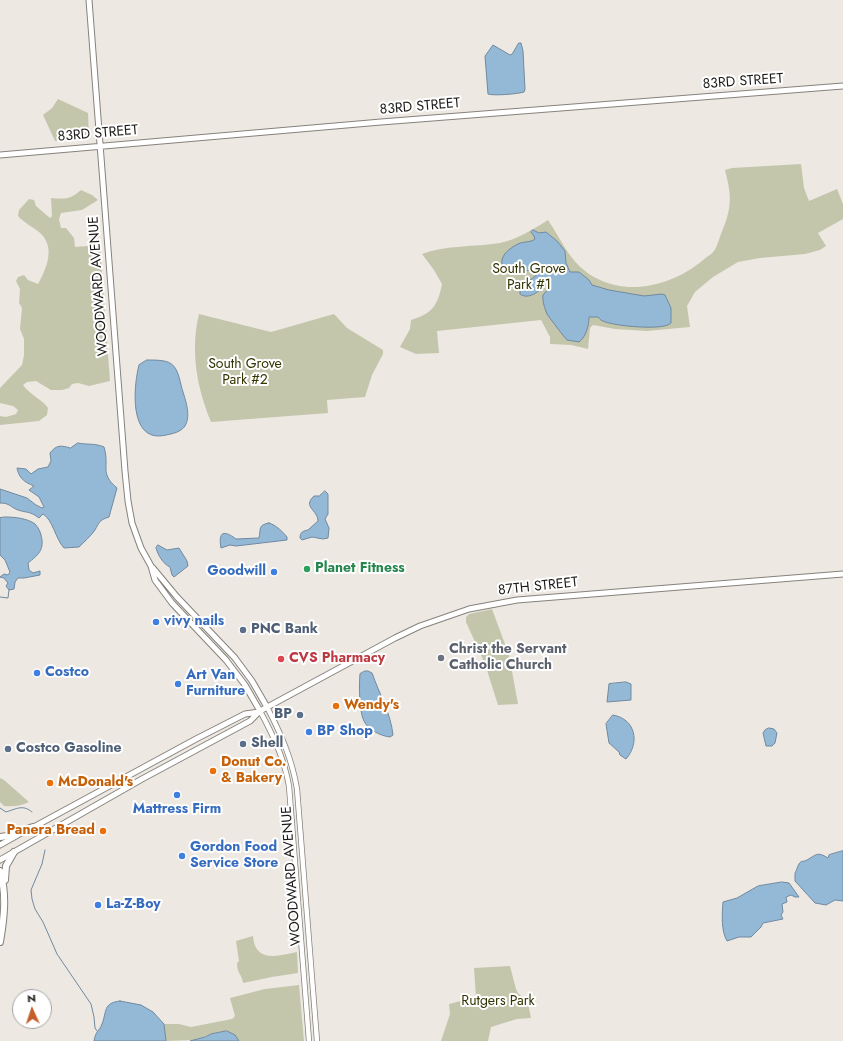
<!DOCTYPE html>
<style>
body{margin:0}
#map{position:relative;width:843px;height:1041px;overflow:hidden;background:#eee8e2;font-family:Jost,sans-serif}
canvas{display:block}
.north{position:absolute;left:12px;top:989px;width:40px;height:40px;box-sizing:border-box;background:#fff;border:1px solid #a4a3a3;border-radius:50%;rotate:357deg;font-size:11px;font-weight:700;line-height:16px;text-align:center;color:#1c1a18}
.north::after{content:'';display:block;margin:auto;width:14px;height:18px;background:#c45f2c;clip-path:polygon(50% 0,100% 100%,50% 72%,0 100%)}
</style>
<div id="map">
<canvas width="843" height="1041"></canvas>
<div class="north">N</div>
</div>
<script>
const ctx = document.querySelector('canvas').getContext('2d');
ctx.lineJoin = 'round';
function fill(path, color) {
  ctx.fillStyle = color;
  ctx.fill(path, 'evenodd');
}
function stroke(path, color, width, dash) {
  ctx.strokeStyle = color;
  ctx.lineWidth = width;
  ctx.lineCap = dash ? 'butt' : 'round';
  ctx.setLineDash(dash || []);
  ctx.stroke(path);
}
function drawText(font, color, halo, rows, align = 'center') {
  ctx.font = font + ' Jost,sans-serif';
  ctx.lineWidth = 4;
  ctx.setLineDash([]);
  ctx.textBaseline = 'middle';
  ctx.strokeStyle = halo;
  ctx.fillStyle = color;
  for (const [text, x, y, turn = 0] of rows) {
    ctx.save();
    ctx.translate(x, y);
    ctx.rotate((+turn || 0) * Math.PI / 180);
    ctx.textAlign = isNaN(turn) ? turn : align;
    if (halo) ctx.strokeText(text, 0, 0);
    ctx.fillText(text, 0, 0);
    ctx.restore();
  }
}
const green = new Path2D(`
 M 58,99 L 88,113 L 89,139 L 55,141 L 43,115 L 52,108 Z
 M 801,164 L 804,188 L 809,201 L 837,189 L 843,204 L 843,219 L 818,233 L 826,246 L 820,250 L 805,254 L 760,258 L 738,262 L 713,277 L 695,292 L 687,306 L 690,327 L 647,331 L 615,329 L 593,325 L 590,328 L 588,349 L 571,345 L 550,344 L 550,337 L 541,320 L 437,331 L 439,353 L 416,354 L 400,347 L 410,329 L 411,320 C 432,314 438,305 442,284 L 434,270 L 422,254 C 446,245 475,247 500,243 C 518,239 532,230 548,220 C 563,242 571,266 598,279 C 632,296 674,284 702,261 C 706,257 711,255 714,251 C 717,247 719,239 721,234 C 732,208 732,197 725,170 L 732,168 Z
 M 81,190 L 92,195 L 98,200 L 82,210 L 61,213 L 59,219 L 61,228 L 66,228 L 74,238 L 75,247 L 100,245 L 110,381 L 89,386 L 78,383 L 72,384 L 69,388 L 62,390 L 51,390 L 36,381 L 27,382 L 23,385 C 30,395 42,399 48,408 L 47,415 L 39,421 L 0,425 L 0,416 L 6,417 L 16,414 L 18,410 L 13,406 L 0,403 L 0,388 L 22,365 L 24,355 L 24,339 L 20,329 L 22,308 L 19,303 L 20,289 L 16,281 L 18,277 L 24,275 L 28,280 L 38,284 C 47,268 56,246 39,232 C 32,226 24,223 18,216 L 19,210 L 29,199 L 34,200 L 36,206 L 50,218 L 52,216 L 51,198 C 64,199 70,200 81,190 Z
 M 199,314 L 271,332 L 334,314 L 347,328 L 383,350 L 383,354 L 372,375 L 365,397 L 327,400 L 328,413 L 211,422 C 197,388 190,351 199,314 Z
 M 492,609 L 509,655 L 518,704 L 498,705 L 485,664 L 466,622 L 466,617 L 469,614 Z
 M 0,778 L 4,780 L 29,802 C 21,806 13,807 4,806 L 0,802 Z
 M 253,936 C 255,963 278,956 297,952 L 298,973 L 272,977 L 243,983 C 242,974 237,974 237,963 L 239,961 L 236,941 Z
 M 510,966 L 516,989 L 518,993 L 528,1003 L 531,1018 L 517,1019 L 491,1027 L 488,1041 L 441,1041 L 450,1014 L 449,1004 L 476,997 L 474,968 Z
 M 299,985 L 304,1041 L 239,1041 L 227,1031 L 211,1034 L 196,1040 L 166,1041 L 164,1024 L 179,1024 L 191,1027 L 232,1019 L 235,1016 L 230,998 L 265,989 Z`);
const water = new Path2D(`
 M 519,43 L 521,43 L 523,51 L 525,89 L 524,92 C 518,94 493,96 488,94 L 485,56 L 493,45 L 510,55 L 512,54 Z
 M 533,230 L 539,233 L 546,232 L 557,241 L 565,251 L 566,263 L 570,272 L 579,272 L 589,280 L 592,285 L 609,290 L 644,296 L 662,294 L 665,295 L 671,308 L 671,323 C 664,331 613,326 603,321 C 600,320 600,319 598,317 L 589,317 C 589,325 586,337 579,342 L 567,340 C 565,338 548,316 547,314 C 545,309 542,301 543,295 L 549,288 L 549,286 L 545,286 C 538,292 528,300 520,294 L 520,289 L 529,281 L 538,274 L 538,271 L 536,270 C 527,270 517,273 508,271 C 505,270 502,268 502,265 C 500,255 510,248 518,244 C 524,241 530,243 535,239 L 534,236 L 531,232 Z
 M 147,360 C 170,360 176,361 181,385 C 184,397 192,414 185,426 C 181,432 172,434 166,435 C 129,444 133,388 139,365 Z
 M 78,443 C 88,445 95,443 104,447 C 110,467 99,473 117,488 L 109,517 C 99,520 99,523 95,530 C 91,536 84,542 79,547 L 64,548 C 55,538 53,520 43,514 L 39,518 C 30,511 27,513 18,510 C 10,507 10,503 0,503 L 0,489 L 27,498 L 36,505 L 42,508 L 44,507 L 39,497 L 29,490 L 34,486 C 24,482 19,478 17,468 L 26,469 L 31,474 L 38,469 L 48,467 L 51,461 L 50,453 C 56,445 61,445 70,448 Z
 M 325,491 L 328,494 L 328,514 L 325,519 L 329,528 L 328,538 L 323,539 L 312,537 L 302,540 L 300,538 C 300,532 303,531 308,530 L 318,521 C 318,510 302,507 314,496 L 319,496 Z
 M 5,517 C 14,517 27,518 35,524 C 38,527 40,531 41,535 C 45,550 38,555 28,563 L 29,570 L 33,573 L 40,571 L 40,575 L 24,578 L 18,578 L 15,582 L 14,589 L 9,590 L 6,586 L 8,583 L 4,578 L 0,577 L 4,574 L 8,575 L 10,572 L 5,560 L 0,555 L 0,518 Z
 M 269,523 C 276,525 283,532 287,537 L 287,540 L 236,546 L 230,545 L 221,548 C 218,531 224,530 236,539 L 259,538 C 261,528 258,525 269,523 Z
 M 158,545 L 167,550 L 179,548 L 187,561 L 188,566 L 174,577 L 172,575 L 170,567 C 163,564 158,555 156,548 Z
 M 365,671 L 368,671 L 372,673 C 379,693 391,714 393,735 L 390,737 C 381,736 368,730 364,721 C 359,712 359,684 360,674 Z
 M 626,682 L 631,684 L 631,700 L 607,702 L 609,684 Z
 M 613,715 C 636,719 640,743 626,759 L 620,755 L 619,752 L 609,743 L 606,724 Z
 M 769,728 L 774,729 L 777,733 L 775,743 L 772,746 L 766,746 L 763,733 L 765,730 Z
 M 843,851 L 843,901 L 835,900 L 826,905 L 815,903 L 795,881 L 795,873 C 797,870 797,867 799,864 C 801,860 804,862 807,860 C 816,855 817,851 828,858 L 829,855 Z
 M 782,882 L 789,883 L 799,897 L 795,897 L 791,895 L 786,897 L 787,902 L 782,904 L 783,912 L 781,915 L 783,919 L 763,923 L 761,927 L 751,937 L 739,937 L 727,941 C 721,931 722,914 723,902 L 737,898 L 758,886 Z
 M 120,1001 L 141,1005 L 153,1012 L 164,1024 L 166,1041 L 94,1041 C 96,1030 99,1032 102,1024 C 107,1011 103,1003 120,1001 Z
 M 227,1031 L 235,1035 L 239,1041 L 190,1041 L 205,1037 L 211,1034 Z`);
const stream = new Path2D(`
 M 0,597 L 8,598 L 9,590
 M 0,808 L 6,812 C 16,809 23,804 32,812
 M 45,850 L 42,864 L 31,890 L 32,899 L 35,909 L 43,922 L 57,954 L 91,1004 L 94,1017 L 95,1028 L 97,1031`);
const tertiary = new Path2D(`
 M 267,707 C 281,734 292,759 297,789 L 317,1041
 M 260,711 C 273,735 284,758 289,786 L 309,1041`);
const secondary = new Path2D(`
 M 89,0 L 125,471 L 128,501 L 132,523 L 141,548 L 151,566 L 155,580 L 172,603 L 226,660 L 245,685 L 260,711
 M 0,155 L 381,122 L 843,86
 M 153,568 L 177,597 L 235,658 L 252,681 L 267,707
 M 30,829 L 196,739 L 245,714 L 259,712
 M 0,845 L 23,832
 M 0,860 L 142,779 L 250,721 L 260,711 L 395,638 L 420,626 L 469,609 L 517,600 L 843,574`);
const motorway = new Path2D(`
 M 0,837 L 7,836 L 33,827
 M 0,871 C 7,895 4,918 0,942
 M 5,880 L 6,866 L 14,852`);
const markers = [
 [307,569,4,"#2e9e5b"],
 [274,572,4,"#3f7fe0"],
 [156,622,4,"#3f7fe0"],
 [243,630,4,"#5c6f8a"],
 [441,658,4,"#6b7280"],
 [281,659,4,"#e0444e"],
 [37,673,4,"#3f7fe0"],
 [178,684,4,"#3f7fe0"],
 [336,706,4,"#e8710a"],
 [300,715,4,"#5c6f8a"],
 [309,732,4,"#3f7fe0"],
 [243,744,4,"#5c6f8a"],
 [8,749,4,"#5c6f8a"],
 [213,771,4,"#e8710a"],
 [50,783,4,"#e8710a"],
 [177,795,4,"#3f7fe0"],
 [103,831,4,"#e8710a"],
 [182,856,4,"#3f7fe0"],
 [98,905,4,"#3f7fe0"]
];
const streetNames = [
 ["83RD STREET",743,82,-4],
 ["83RD STREET",420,107,-5],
 ["83RD STREET",98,134,-5],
 ["WOODWARD AVENUE",99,286,-94],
 ["87TH STREET",538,587,-6],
 ["WOODWARD AVENUE",292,876,-94]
];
const parkNames = [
 ["South Grove",529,270],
 ["Park #1",529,286],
 ["South Grove",245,365],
 ["Park #2",245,381],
 ["Rutgers Park",498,1002]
];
const leisureNames = [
 ["Planet Fitness",315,569]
];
const shopNames = [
 ["Goodwill",266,572,"right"],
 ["vivy nails",164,622],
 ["Costco",45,673],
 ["Art Van",186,676],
 ["Furniture",186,692],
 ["BP Shop",317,732],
 ["Mattress Firm",177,810,"center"],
 ["Gordon Food",190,848],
 ["Service Store",190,864],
 ["La-Z-Boy",106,905]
];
const serviceNames = [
 ["PNC Bank",251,630],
 ["BP",292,715,"right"],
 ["Shell",251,744],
 ["Costco Gasoline",16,749]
];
const worshipNames = [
 ["Christ the Servant",449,650],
 ["Catholic Church",449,666]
];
const healthNames = [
 ["CVS Pharmacy",289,659]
];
const foodNames = [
 ["Wendy's",344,706],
 ["Donut Co.",221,763],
 ["& Bakery",221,779],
 ["McDonald's",58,783],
 ["Panera Bread",95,831,"right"]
];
fill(green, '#c4c6ac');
fill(water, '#94b9d7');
stroke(water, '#70899e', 1);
stroke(stream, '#70899e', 1);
stroke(tertiary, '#86827c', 6);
stroke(secondary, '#86827c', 7);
stroke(motorway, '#86827c', 8);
stroke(tertiary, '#fff', 4.5);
stroke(secondary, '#fff', 5);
stroke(motorway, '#fff', 6);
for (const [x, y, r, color] of markers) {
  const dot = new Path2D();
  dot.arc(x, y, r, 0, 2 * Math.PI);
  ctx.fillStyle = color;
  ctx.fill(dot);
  stroke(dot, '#fff', 1.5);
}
drawText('14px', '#1c1a18', '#fff', streetNames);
drawText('14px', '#333400', '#fff', parkNames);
drawText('bold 14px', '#27864d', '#fff', leisureNames, 'left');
drawText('bold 14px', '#366cbe', '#fff', shopNames, 'left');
drawText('bold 14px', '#4e5e75', '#fff', serviceNames, 'left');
drawText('bold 14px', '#5b616d', '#fff', worshipNames, 'left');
drawText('bold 14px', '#be3a42', '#fff', healthNames, 'left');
drawText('bold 14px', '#c56008', '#fff', foodNames, 'left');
</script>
